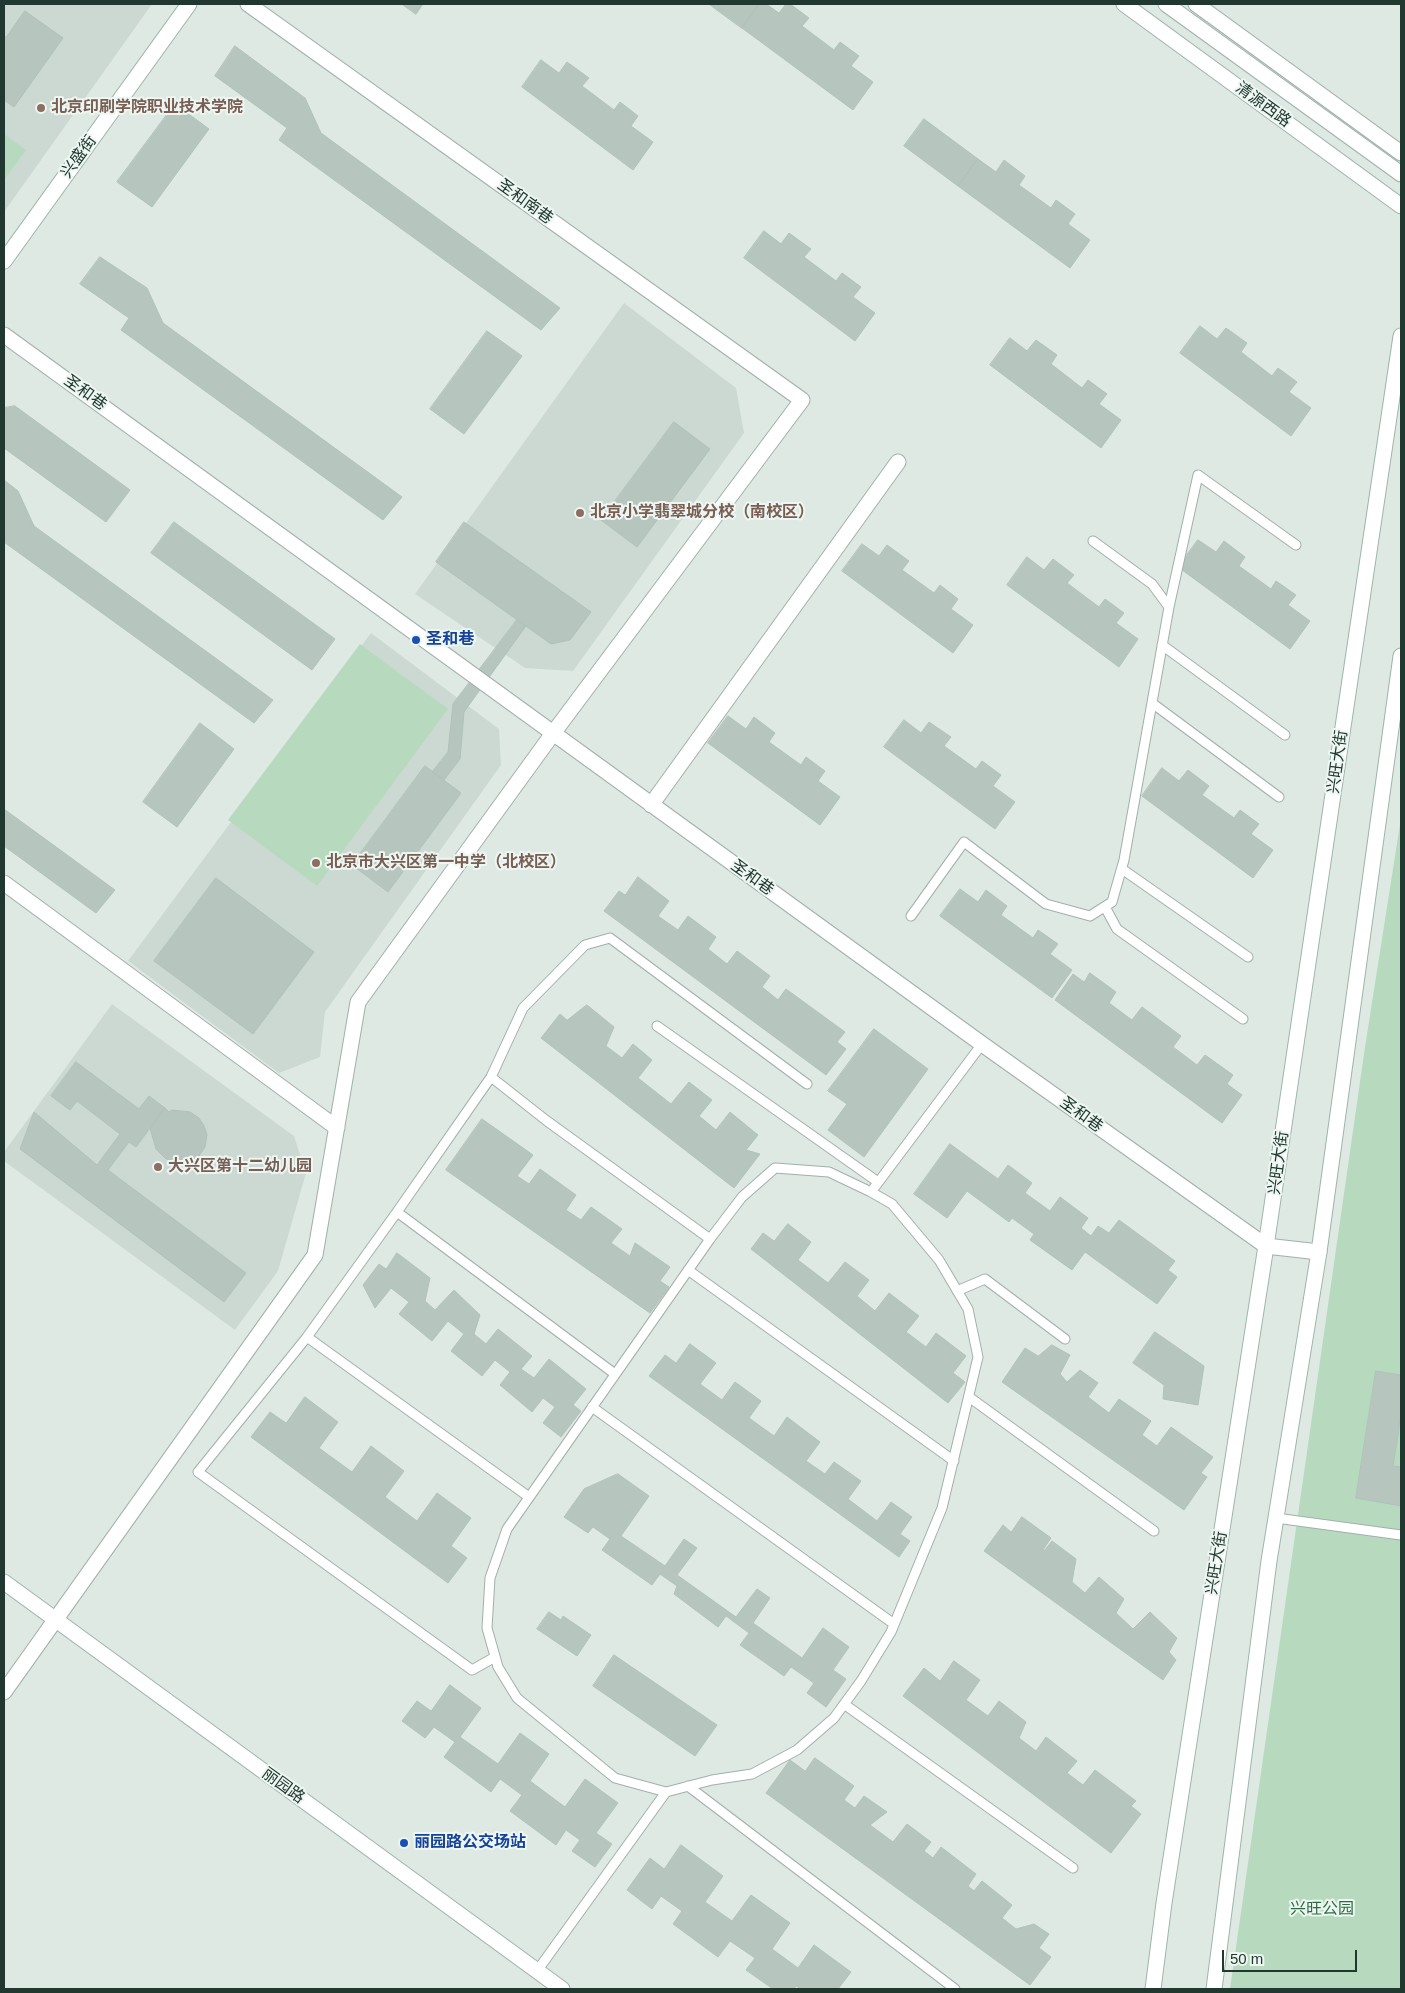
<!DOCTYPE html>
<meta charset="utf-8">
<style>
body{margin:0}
#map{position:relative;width:1405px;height:1993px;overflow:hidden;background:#dee9e4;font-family:Helvetica,sans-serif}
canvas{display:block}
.frame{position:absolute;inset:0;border:5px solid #203830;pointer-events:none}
.scale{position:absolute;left:1222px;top:1950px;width:135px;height:22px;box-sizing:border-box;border:2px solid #203830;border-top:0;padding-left:6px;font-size:15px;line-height:18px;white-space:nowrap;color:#203830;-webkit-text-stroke:4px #eef6f2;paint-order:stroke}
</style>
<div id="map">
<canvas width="1405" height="1993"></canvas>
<div class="frame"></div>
<div class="scale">50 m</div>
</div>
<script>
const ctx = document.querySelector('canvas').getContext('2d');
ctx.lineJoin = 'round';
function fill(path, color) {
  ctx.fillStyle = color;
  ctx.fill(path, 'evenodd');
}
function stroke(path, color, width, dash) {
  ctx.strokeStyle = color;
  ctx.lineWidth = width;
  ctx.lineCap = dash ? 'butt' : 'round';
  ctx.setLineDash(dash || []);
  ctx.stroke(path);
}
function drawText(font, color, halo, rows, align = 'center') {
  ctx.font = font + ' Helvetica,"Noto Sans SC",sans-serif';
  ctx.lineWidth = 4;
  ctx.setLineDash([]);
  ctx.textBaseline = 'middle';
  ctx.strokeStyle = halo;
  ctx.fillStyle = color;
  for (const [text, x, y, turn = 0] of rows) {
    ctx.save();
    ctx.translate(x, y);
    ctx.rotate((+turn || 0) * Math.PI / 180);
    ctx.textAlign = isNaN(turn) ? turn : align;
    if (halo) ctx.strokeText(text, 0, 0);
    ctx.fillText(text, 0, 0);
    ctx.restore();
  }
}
const built = new Path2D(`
 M 4,4 L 152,4 L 4,212 Z
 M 624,303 L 736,388 L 744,433 L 573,671 L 525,668 L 415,594 Z
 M 371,633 L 499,729 L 501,765 L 325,1012 L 320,1057 L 279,1073 L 128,961 Z
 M 112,1004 L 294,1136 L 306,1173 L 278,1271 L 235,1330 L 4,1161 L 4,1152 Z`);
const green = new Path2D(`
 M 4,134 L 26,150 L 4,180 Z
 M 360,644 L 448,709 L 317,886 L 228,820 Z
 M 1401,818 L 1401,1989 L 1230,1989 L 1365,1047 Z`);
const building = new Path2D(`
 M 402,4 L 423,4 L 416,14 Z
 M 709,4 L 759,4 L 742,28 Z
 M 759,4 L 766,4 L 779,13 L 786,4 L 790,4 L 809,18 L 802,26 L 834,50 L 840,42 L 859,56 L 851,66 L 873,82 L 853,110 L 742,28 Z
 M 25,11 L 63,38 L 14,107 L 4,100 L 4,36 L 6,37 Z
 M 235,46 L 305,98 L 321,133 L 560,308 L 541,330 L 279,140 L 287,128 L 215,76 Z
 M 541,60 L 559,73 L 567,62 L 589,78 L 582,86 L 614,110 L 620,102 L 638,116 L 631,126 L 653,142 L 633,170 L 522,87 Z
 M 175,104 L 209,129 L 152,207 L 117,182 Z
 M 924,119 L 978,159 L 958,186 L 904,146 Z
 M 978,159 L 996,172 L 1004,160 L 1025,176 L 1019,185 L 1051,208 L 1056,200 L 1075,214 L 1068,224 L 1090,240 L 1070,268 L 958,186 Z
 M 764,231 L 781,244 L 789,233 L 811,249 L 804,257 L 836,281 L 842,273 L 861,287 L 853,297 L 875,313 L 855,341 L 744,258 Z
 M 100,257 L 147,288 L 163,323 L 402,497 L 383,520 L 121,330 L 129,318 L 80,284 Z
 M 1200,326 L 1217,339 L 1226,328 L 1247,343 L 1241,352 L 1272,376 L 1278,368 L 1297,382 L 1289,392 L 1311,408 L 1291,436 L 1180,353 Z
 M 487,331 L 522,356 L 464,434 L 430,409 Z
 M 1010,338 L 1027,351 L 1036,340 L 1057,355 L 1051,364 L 1082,388 L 1088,380 L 1107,394 L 1099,404 L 1121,420 L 1101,448 L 990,365 Z
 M 15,406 L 130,490 L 106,522 L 4,448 L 4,408 Z
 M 674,422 L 710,449 L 637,547 L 601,520 Z
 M 4,480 L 18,491 L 34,526 L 273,700 L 254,723 L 4,542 Z
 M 174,522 L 335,639 L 312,670 L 151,553 Z
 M 464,522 L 591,612 L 570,640 L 551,644 L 436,562 Z
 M 1198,540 L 1216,552 L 1224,541 L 1245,557 L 1239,566 L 1271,589 L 1276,581 L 1296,595 L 1288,605 L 1310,621 L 1290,649 L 1178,567 Z
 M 862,544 L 879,556 L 887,545 L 909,561 L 902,570 L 934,593 L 940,585 L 958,599 L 951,609 L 973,625 L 953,653 L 842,571 Z
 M 1027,557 L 1044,570 L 1053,559 L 1074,575 L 1067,583 L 1099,607 L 1105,599 L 1124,613 L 1116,623 L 1138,639 L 1119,667 L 1007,585 Z
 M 517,620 L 526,626 L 464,712 L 460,759 L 444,780 L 432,772 L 448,752 L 453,704 Z
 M 728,716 L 746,729 L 754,717 L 775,733 L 769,742 L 801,765 L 806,757 L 825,771 L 818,781 L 840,797 L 820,825 L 708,743 Z
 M 904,720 L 921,733 L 929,722 L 951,737 L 944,746 L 976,769 L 982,761 L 1001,775 L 993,786 L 1015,802 L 995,829 L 884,747 Z
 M 200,723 L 234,749 L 177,827 L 143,802 Z
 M 425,766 L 461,793 L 388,892 L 352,865 Z
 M 1162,768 L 1179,781 L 1188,770 L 1209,786 L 1202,795 L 1234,818 L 1240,810 L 1259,824 L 1251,834 L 1273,850 L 1253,878 L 1142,796 Z
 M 4,809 L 115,890 L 96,913 L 4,846 Z
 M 638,877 L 669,901 L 658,916 L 678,930 L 688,916 L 716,937 L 708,949 L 727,964 L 737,951 L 770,976 L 762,987 L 778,1000 L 786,989 L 845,1032 L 837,1042 L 846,1049 L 826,1075 L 604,911 L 619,891 L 625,895 Z
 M 216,878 L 314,952 L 253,1034 L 154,961 Z
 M 960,889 L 978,902 L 986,890 L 1007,906 L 1001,915 L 1033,938 L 1038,930 L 1058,944 L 1050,954 L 1072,970 L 1052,998 L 940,916 Z
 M 1090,973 L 1116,992 L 1109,1003 L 1132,1020 L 1142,1007 L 1181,1036 L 1173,1047 L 1197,1065 L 1205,1055 L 1233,1075 L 1227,1084 L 1242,1095 L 1222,1123 L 1055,1000 L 1073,974 L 1084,982 Z
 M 587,1005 L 614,1027 L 606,1046 L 622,1058 L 633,1044 L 652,1060 L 638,1078 L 671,1104 L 689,1082 L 712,1100 L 699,1116 L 716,1130 L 730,1112 L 758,1135 L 746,1150 L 760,1154 L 734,1188 L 541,1038 L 560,1014 L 567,1020 Z
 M 874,1029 L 928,1069 L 864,1157 L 828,1130 L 847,1104 L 828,1091 Z
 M 76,1062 L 139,1109 L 149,1096 L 165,1108 L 136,1147 L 129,1142 L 108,1170 L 246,1273 L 224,1302 L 20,1149 L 34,1112 L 97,1165 L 120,1134 L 77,1101 L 70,1110 L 51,1096 Z
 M 165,1108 L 169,1112 L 172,1110 L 190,1112 L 199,1118 L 204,1126 L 207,1135 L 205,1147 L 199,1156 L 189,1163 L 179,1165 L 166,1159 L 156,1149 L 150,1128 Z
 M 482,1119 L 533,1155 L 517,1176 L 529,1184 L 540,1169 L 576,1195 L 566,1210 L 581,1220 L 591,1207 L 622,1229 L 611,1243 L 630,1256 L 635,1243 L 670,1267 L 660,1281 L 669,1287 L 650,1313 L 446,1170 Z
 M 950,1144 L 998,1179 L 1008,1165 L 1032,1183 L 1025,1193 L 1050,1211 L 1060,1197 L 1088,1218 L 1081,1228 L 1091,1236 L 1098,1226 L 1109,1233 L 1119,1220 L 1175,1261 L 1168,1270 L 1177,1277 L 1157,1304 L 1085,1252 L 1072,1270 L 1030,1240 L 1034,1234 L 1012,1218 L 1009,1222 L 967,1191 L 947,1218 L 914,1194 Z
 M 788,1224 L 811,1242 L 798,1260 L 828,1283 L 845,1262 L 869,1280 L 857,1296 L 875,1311 L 889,1293 L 919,1316 L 906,1332 L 926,1347 L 936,1333 L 966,1356 L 953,1373 L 965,1382 L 948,1403 L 751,1249 L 763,1233 L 774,1241 Z
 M 397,1253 L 430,1278 L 425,1301 L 435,1310 L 454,1290 L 480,1315 L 474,1334 L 486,1344 L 498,1329 L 532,1356 L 521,1369 L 534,1378 L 549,1359 L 586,1389 L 573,1405 L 581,1411 L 561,1437 L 543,1423 L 555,1407 L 543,1398 L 532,1412 L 500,1385 L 510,1372 L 495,1360 L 482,1376 L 451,1351 L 464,1334 L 448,1321 L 432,1341 L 399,1314 L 409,1302 L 391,1288 L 375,1308 L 363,1285 L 379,1264 L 386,1269 Z
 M 1155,1332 L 1204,1366 L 1198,1405 L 1163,1399 L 1164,1385 L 1133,1363 Z
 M 690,1344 L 716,1363 L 700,1384 L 722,1400 L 735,1382 L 761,1401 L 749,1418 L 774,1436 L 787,1417 L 820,1442 L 806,1461 L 825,1474 L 834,1462 L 861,1481 L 848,1499 L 877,1521 L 891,1502 L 912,1517 L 900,1534 L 910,1541 L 899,1557 L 649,1376 L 665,1355 L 676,1363 Z
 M 1052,1345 L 1070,1355 L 1060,1374 L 1067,1382 L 1080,1370 L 1098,1383 L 1088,1397 L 1109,1413 L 1119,1399 L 1151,1421 L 1142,1435 L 1157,1446 L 1171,1427 L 1213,1457 L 1201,1473 L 1207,1477 L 1184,1510 L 1002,1382 L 1025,1348 L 1038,1356 Z
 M 1376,1371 L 1401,1375 L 1401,1416 L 1393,1466 L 1401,1467 L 1401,1506 L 1356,1498 Z
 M 305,1397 L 338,1422 L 319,1448 L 352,1472 L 371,1446 L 404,1471 L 385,1497 L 417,1521 L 437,1493 L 471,1518 L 451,1546 L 467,1558 L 448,1583 L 251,1437 L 270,1412 L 286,1423 Z
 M 618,1474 L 649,1496 L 621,1536 L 665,1566 L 684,1539 L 697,1548 L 677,1575 L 736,1617 L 757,1589 L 770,1598 L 753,1623 L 802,1658 L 823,1628 L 849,1647 L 833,1670 L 846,1679 L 826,1707 L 807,1693 L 814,1683 L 791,1667 L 784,1676 L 740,1645 L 749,1633 L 726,1616 L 718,1627 L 674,1594 L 677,1586 L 660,1574 L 652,1585 L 602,1550 L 610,1539 L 593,1527 L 588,1533 L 564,1517 L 584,1489 Z
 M 1022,1517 L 1051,1538 L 1043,1550 L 1044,1551 L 1052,1541 L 1076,1559 L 1072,1582 L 1085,1593 L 1099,1577 L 1124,1599 L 1116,1613 L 1133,1629 L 1150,1612 L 1177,1638 L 1169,1652 L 1176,1660 L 1163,1680 L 984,1551 L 1003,1525 L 1011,1532 Z
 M 549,1612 L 561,1620 L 563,1616 L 591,1635 L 577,1656 L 537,1629 Z
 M 614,1655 L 717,1725 L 695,1756 L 593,1686 Z
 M 954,1661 L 980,1680 L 966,1700 L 988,1716 L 999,1701 L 1026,1722 L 1019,1738 L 1036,1751 L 1046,1737 L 1077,1761 L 1067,1773 L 1083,1785 L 1095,1770 L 1136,1801 L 1131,1806 L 1141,1814 L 1111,1853 L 903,1696 L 924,1668 L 940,1681 Z
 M 450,1685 L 481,1708 L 460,1737 L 498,1764 L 520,1733 L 549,1754 L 530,1781 L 565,1807 L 585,1779 L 618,1803 L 596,1833 L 612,1844 L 595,1867 L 572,1851 L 580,1840 L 566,1830 L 556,1845 L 510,1811 L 522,1795 L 500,1779 L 491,1792 L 444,1757 L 455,1742 L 434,1727 L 425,1738 L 402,1721 L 417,1701 L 431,1711 Z
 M 815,1758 L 854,1786 L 844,1800 L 855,1808 L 864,1796 L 887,1812 L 870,1825 L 893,1842 L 907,1824 L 931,1842 L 924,1851 L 933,1858 L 941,1847 L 976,1874 L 968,1886 L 974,1891 L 982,1881 L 1012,1905 L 1002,1918 L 1016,1929 L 1034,1924 L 1049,1934 L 1039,1948 L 1051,1957 L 1030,1985 L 766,1793 L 790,1760 L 805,1771 Z
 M 681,1845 L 723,1876 L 705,1902 L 732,1921 L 751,1895 L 790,1923 L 772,1949 L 798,1968 L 814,1945 L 851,1972 L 838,1989 L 801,1989 L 796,1986 L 794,1989 L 773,1989 L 746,1970 L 755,1958 L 730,1941 L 718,1957 L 673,1924 L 682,1911 L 661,1896 L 652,1909 L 627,1890 L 650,1858 L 664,1869 Z`);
const lane = new Path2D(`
 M 1169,607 L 1198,475 L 1296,545
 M 1162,645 L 1285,735
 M 1152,703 L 1279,797
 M 1122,869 L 1248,957
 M 1105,907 L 1117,929 L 1243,1019
 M 911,916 L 964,842 L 1046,904 L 1090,916 L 1112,902 L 1124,860 L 1169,607 L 1152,584 L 1093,541
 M 657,1026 L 878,1182
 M 491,1077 L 547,1121 L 710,1239
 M 871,1192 L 892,1204 L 939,1260 L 968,1309 L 978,1357 L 942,1508 L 891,1632 L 861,1681 L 834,1718 L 797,1750 L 752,1774 L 712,1780 L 666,1792 L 615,1778 L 517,1698 L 498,1667 L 487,1628 L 490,1578 L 507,1529 L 710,1239 L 742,1197 L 775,1168 L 829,1172 L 871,1192 L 982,1044
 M 397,1212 L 615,1374
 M 688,1270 L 954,1461
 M 957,1291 L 985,1279 L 1065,1339
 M 307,1337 L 529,1497
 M 969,1397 L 1154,1531
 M 592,1407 L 894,1624
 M 1276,1518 L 1401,1535
 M 495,1657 L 472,1670 L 198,1472 L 307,1337 L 397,1212 L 491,1077 L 523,1008 L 585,945 L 610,938 L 807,1084
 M 844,1704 L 1073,1868
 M 688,1786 L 955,1989
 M 537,1971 L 666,1792`);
const street = new Path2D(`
 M 1196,4 L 1401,153
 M 4,335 L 982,1044 L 1266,1246 L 1319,1252
 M 651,805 L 898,462
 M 4,883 L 337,1128
 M 4,1692 L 315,1255 L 358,1002 L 554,732 L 802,400 L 248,4`);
const secondary = new Path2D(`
 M 1124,4 L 1401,206
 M 1166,4 L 1401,174
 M 4,261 L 189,4
 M 4,1582 L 562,1989
 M 1153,1989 L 1164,1903 L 1266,1246 L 1401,336
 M 1214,1989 L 1269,1561 L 1319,1252 L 1401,656`);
const markers = [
 [41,108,5,"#8d6e63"],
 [580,513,5,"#8d6e63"],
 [416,640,5,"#1a4fb4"],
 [316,863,5,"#8d6e63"],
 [158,1167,5,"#8d6e63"],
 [404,1843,5,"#1a4fb4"]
];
const streetNames = [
 ["清源西路",1263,105,36],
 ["兴盛街",79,157,-54],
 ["圣和南巷",525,202,36],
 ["圣和巷",85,393,36],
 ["兴旺大街",1338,762,-82],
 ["圣和巷",752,878,36],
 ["圣和巷",1081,1115,36],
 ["兴旺大街",1279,1163,-82],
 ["兴旺大街",1217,1563,-81],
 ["丽园路",283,1786,36]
];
const educationNames = [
 ["北京印刷学院职业技术学院",51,108],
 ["北京小学翡翠城分校（南校区）",590,513],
 ["北京市大兴区第一中学（北校区）",326,863],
 ["大兴区第十二幼儿园",168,1167]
];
const transitNames = [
 ["圣和巷",426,640],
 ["丽园路公交场站",414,1843]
];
const parkNames = [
 ["兴旺公园",1322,1910]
];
fill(built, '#ccd9d2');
fill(green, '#b7dabf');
fill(building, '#b6c6bf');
stroke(building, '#b0c2ba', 1);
stroke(lane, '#a1b0aa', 11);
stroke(street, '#a1b0aa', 17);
stroke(secondary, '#9db4ab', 17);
stroke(lane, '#fff', 9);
stroke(street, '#fff', 15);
stroke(secondary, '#fff', 15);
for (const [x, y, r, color] of markers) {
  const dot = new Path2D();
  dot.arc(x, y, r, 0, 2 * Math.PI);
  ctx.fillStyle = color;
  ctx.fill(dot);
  stroke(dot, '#eef6f2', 2);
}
drawText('16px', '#203830', '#eef6f2', streetNames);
drawText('bold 16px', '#785e54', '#eef6f2', educationNames, 'left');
drawText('bold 16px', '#164399', '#eef6f2', transitNames, 'left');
drawText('16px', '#2b6d42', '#eef6f2', parkNames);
</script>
